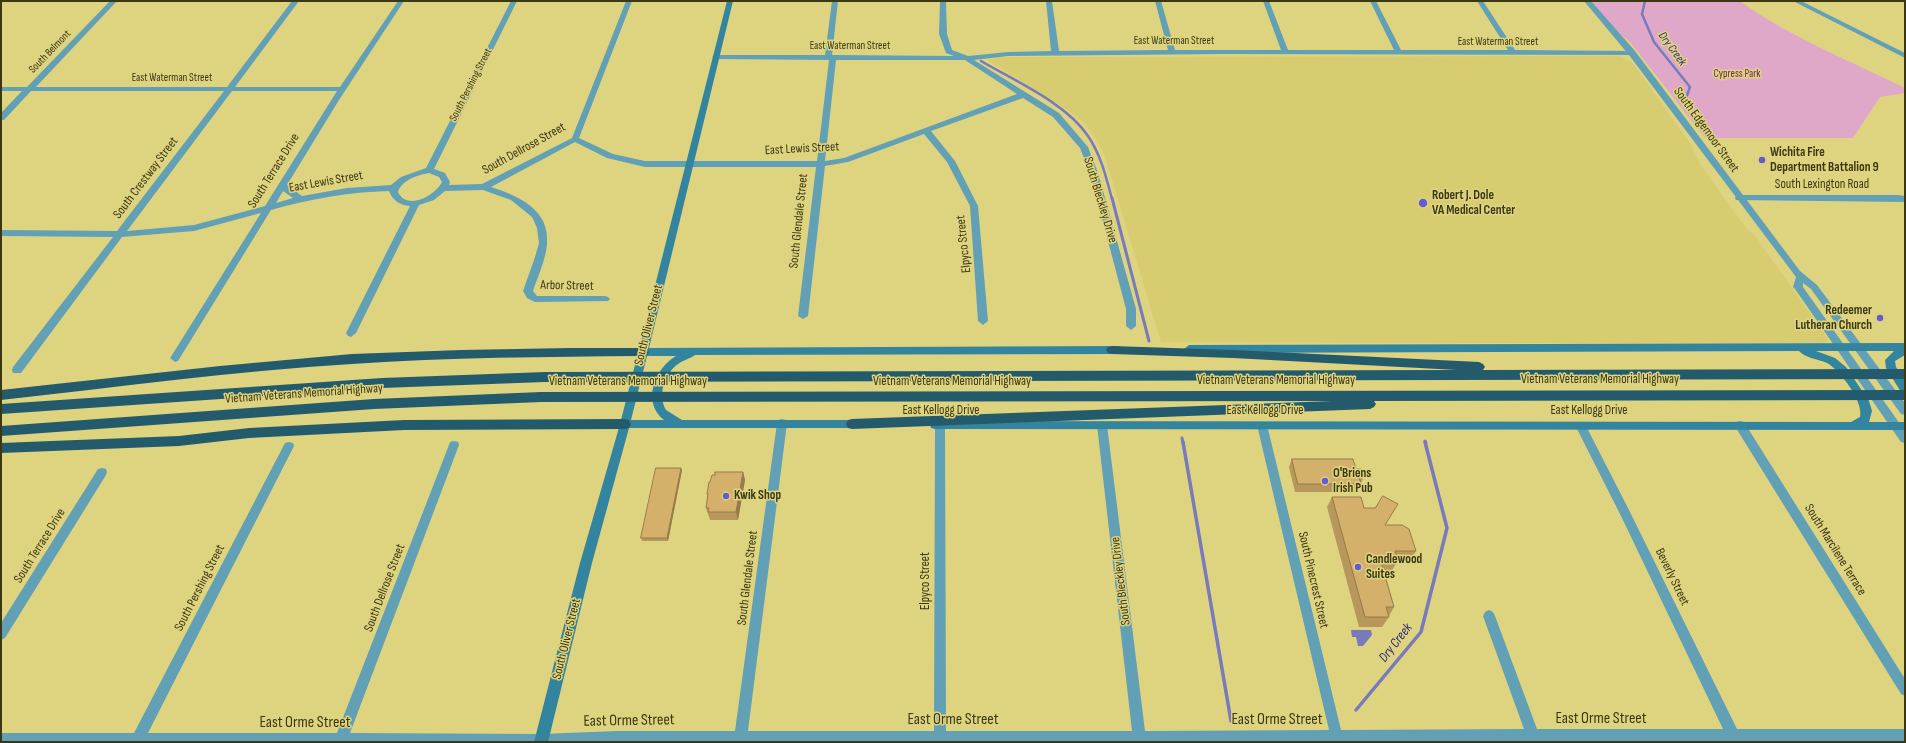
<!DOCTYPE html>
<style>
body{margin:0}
#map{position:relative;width:1906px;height:743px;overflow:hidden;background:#ded480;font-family:"Sofia Sans Condensed",sans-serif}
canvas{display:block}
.frame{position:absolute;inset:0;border:2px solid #3b3713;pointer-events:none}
</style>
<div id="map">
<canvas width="1906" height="743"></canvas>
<div class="frame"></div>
</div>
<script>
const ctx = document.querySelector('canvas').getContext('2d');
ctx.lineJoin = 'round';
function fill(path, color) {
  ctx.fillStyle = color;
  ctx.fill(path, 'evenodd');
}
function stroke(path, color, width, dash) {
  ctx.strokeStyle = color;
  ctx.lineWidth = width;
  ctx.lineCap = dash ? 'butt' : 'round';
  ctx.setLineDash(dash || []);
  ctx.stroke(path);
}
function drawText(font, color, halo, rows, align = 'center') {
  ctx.font = font + ' "Sofia Sans Condensed",sans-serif';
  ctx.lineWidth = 3;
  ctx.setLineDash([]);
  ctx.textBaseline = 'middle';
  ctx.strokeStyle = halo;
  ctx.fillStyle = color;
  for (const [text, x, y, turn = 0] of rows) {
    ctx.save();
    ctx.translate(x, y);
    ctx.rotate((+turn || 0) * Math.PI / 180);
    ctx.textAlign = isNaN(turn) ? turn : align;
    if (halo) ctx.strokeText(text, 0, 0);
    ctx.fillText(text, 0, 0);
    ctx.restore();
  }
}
const built = new Path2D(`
 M 1620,56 L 1632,62 L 1690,143 L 1699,162 L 1709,177 L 1747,229 L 1754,234 L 1828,339 L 1826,342 L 1821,344 L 1161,342 L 1105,157 L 1098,142 L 1084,123 L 1065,108 L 987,60 L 998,57 L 1011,57 Z`);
const green = new Path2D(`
 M 1588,1 L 1740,1 C 1788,36 1852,62 1905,88 L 1905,93 L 1880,97 L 1853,138 L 1705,138 L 1630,42 L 1603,21 Z`);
const water = new Path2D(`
 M 1351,630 L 1371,630 L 1372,635 L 1363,646 L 1358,646 L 1356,637 L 1352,637 Z`);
const streamFar2 = new Path2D(`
 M 1645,1 L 1642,14 L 1654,42 L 1690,87 L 1684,104
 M 981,61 C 1015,81 1066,103 1088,136 C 1101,155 1106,177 1112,199`);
const streamFar1 = new Path2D(`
 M 1112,198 L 1149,341
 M 1182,438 L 1183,443
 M 1425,441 L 1426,443`);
const stream = new Path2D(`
 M 1183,442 L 1231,721
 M 1356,710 L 1421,632 L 1447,528 L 1425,442`);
const minor = new Path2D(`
 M 110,1 L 117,1 L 36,87 L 227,87 L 292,1 L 299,1 L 235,87 L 340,87 L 398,1 L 404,1 L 339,100 L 287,185 L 302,196 L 347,188 L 391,185 L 401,177 L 426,168 L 511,1 L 517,1 L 434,169 L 445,173 L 450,182 L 449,185 L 482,184 L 572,138 L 626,1 L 632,1 L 579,138 L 613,154 L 645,161 L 817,161 L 829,60 L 716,59 L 712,57 L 716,55 L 825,55 L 832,1 L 838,1 L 832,55 L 835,55 L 954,56 L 946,53 L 939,34 L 940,1 L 946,1 L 947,34 L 952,50 L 968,56 L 1008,52 L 1051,51 L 1046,1 L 1052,1 L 1059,51 L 1168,50 L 1155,1 L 1161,1 L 1175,50 L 1281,50 L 1263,1 L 1269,1 L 1288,50 L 1394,50 L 1370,1 L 1376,1 L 1401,50 L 1508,50 L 1477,1 L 1483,1 L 1515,50 L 1632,51 L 1636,53 L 1632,55 L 1224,54 L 1008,56 L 974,60 L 1059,113 L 1088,147 L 1098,173 L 1136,309 L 1136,326 L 1131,330 L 1126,326 L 1126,309 L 1090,173 L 1080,148 L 1053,117 L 1023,98 L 931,131 L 955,161 L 978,206 L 988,321 L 983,325 L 978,321 L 970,206 L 947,162 L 924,134 L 848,162 L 825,166 L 808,316 L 803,319 L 798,316 L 816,167 L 645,167 L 607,158 L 575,142 L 491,187 C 518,196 550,209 547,244 C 546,259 538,276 533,291 L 537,296 L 605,296 L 608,297 L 610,299 L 608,301 L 535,302 L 527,298 L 523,291 L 535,257 L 539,243 L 537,228 L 532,217 L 511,200 L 483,190 L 445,191 L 434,200 L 419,205 L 356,333 L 351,337 L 348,336 L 346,333 L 410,206 C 400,205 393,201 389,191 C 349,192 310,199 271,210 L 178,361 L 175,362 L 170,358 L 172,355 L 261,213 L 194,231 L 122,237 L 21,373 L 13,373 L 12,370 L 13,367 L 113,237 L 1,236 L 1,230 L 117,231 L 224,91 L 31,91 L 4,120 L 1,120 L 1,113 L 22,91 L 1,91 L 1,87 L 27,87 ZM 836,60 L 965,60 L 1017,94 L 844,158 L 825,161 ZM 232,91 L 337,91 L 265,206 L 194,225 L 127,231 ZM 429,173 L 439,177 L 442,182 C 435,196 407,211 398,192 C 402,180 417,175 429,173 ZM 283,191 L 293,198 L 276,203 Z
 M 1793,1 L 1801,1 L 1905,53 L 1905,58 Z
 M 1739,195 L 1898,195 L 1905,196 L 1905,202 L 1736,200 L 1735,198 L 1736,196 Z
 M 782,419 L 786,420 L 787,423 L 748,731 L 934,731 L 935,425 L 936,422 L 944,422 L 945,425 L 946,731 L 1132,731 L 1097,425 L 1098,422 L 1106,422 L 1107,425 L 1145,731 L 1329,730 L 1257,425 L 1258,422 L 1266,422 L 1267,425 L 1341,730 L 1524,729 L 1483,616 L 1485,612 L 1489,610 L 1493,612 L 1495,616 L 1537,729 L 1723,729 L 1621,516 L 1575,425 L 1576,422 L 1584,422 L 1629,510 L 1737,729 L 1905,729 L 1905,741 L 1,742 L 1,733 L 134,733 L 285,443 L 289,442 L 293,443 L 294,446 L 148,733 L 337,733 L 449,445 L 450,442 L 454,441 L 458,442 L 459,445 L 350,733 L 541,734 L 617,731 L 735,731 L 777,423 L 778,420 Z
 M 1740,421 L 1744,422 L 1905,679 L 1905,696 L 1901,694 L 1736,428 L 1735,425 L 1736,422 Z
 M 102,468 L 106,469 L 107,472 L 106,475 L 5,638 L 1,640 L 1,623 L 98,469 Z`);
const tertiary = new Path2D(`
 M 1584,1 L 1591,1 L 1635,51 L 1800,271 L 1817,285 L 1905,403 L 1905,415 L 1901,414 L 1811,289 L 1803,283 L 1803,287 L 1905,431 L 1905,443 L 1901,442 L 1795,289 L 1793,287 L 1796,277 L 1629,55 Z`);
const secondary = new Path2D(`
 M 727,1 L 733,1 L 649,348 L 1119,346 L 1124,350 L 1119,354 L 695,355 C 690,359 683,360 678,364 C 665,373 657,395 666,410 L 682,420 L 859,420 L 863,421 L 864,424 L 863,427 L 859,428 L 629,428 L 592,563 L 548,742 L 534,742 L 580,563 L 620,424 ZM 647,356 L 676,356 C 655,368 641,402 664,420 L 631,420 Z
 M 1905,343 L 1905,355 L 1895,361 L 1896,367 L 1905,381 L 1905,393 L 1901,392 L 1886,368 L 1885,360 L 1894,351 L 1816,351 L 1835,358 L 1846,367 L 1869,401 L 1872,411 L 1869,422 L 1905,422 L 1905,430 L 935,429 L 931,428 L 930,425 L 931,422 L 935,421 L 1851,422 L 1860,417 C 1864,402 1840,370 1827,363 C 1818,359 1805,358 1799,351 L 1189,353 L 1184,349 L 1189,345 Z`);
const motorway = new Path2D(`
 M 1112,346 L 1233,350 L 1479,362 L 1483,364 L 1485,367 L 1483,370 L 1905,369 L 1905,379 L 545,382 L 382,388 L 1,414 L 1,404 L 382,378 L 545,372 L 1457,370 L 1233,358 L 1112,354 L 1108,353 L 1106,350 L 1108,347 Z
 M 570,348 L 643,348 L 647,349 L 649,352 L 647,355 L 643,356 C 546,357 449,357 352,364 C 235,371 118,387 1,400 L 1,390 L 220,366 L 352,354 L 461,350 Z
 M 1905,390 L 1905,400 L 1374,401 L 1376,404 L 1374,407 L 1370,409 L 852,429 L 848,428 L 846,424 L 848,420 L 852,419 L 1332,401 L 541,402 L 374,409 L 1,436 L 1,426 L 374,399 L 541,392 Z
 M 625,419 L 629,420 L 631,424 L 629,428 L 625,429 L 404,430 L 249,438 L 179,446 L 1,453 L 1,443 L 179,436 L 249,428 L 404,420 Z`);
const wall = new Path2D(`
 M 1292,459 L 1356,469 L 1364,477 L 1361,483 L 1361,484 L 1357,492 L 1295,492 L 1289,467 Z
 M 682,470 L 668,541 L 642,541 L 641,538 Z
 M 743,472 L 745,480 L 738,520 L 710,520 L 706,508 L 708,497 L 707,494 L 710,482 L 715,475 Z
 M 1332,497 L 1364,508 L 1416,551 L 1410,561 L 1398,561 L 1391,572 L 1384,572 L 1394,607 L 1389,616 L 1389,617 L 1382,627 L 1359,627 L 1327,507 Z`);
const shadedWall = new Path2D(`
 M 681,468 L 682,470 L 668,541 L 667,538 Z
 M 743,472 L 745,480 L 738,520 L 736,512 Z`);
const building = new Path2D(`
 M 1292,459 L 1353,459 L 1356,469 L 1362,469 L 1364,477 L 1359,477 L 1361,484 L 1298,484 Z
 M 656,468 L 681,468 L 667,538 L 641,538 Z
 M 715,472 L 743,472 L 736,512 L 708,512 L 709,508 L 706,508 L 708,494 L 707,494 L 709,482 L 710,482 L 712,475 L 715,475 Z
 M 1383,496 L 1398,504 L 1385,525 L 1402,525 L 1409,529 L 1416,551 L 1395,551 L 1398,562 L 1381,562 L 1394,607 L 1386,607 L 1389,617 L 1365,617 L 1332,497 L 1361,497 L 1364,508 L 1375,508 Z`);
const markers = [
 [1762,160,4,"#655bd4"],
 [1423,203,5,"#655bd4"],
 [1880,318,4,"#655bd4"],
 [1325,481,4,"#655bd4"],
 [726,496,4,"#655bd4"],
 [1358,567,4,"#655bd4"]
];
const farStreetnames = [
 ["East Waterman Street",1174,41],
 ["East Waterman Street",1498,42],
 ["East Waterman Street",850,46],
 ["South Belmont",50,52,-46],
 ["East Waterman Street",172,78],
 ["South Pershing Street",471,85,-63]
];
const farParknames = [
 ["Cypress Park",1737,74]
];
const farWaternames = [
 ["Dry Creek",1672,49,54]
];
const streetNames = [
 ["South Edgemoor Street",1706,130,54],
 ["South Dellrose Street",524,149,-29],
 ["East Lewis Street",802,149,-3],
 ["South Terrace Drive",274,171,-58],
 ["South Crestway Street",146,178,-53],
 ["East Lewis Street",326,182,-10],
 ["South Lexington Road",1822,185],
 ["South Bleckley Drive",1100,200,73],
 ["South Glendale Street",799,221,-84],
 ["Elpyco Street",964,244,-96],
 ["Arbor Street",567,286,1],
 ["South Oliver Street",649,325,-76],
 ["Vietnam Veterans Memorial Highway",1600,380],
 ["Vietnam Veterans Memorial Highway",1276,381],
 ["Vietnam Veterans Memorial Highway",628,382],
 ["Vietnam Veterans Memorial Highway",952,382],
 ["Vietnam Veterans Memorial Highway",304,394,-4],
 ["East Kellogg Drive",941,411],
 ["East Kellogg Drive",1265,411],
 ["East Kellogg Drive",1589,411],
 ["South Terrace Drive",40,546,-58],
 ["South Marcilene Terrace",1835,550,58],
 ["Beverly Street",1672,577,64],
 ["South Glendale Street",748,578,-83],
 ["South Pinecrest Street",1313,580,77],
 ["Elpyco Street",926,581,-90],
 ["South Bleckley Drive",1121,581,-97],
 ["South Pershing Street",200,588,-63],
 ["South Dellrose Street",385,588,-69],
 ["South Oliver Street",567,639,-76]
];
const poiNames = [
 ["Wichita Fire",1770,153],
 ["Department Battalion 9",1770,168],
 ["Robert J. Dole",1432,196],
 ["VA Medical Center",1432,211],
 ["Redeemer",1872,311,"right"],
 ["Lutheran Church",1872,326,"right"],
 ["O'Briens",1333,474],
 ["Irish Pub",1333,489],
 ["Kwik Shop",734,496],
 ["Candlewood",1366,560],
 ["Suites",1366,575]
];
const waterNames = [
 ["Dry Creek",1396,643,-52]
];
const nearStreetnames = [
 ["East Orme Street",1601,719],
 ["East Orme Street",953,720],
 ["East Orme Street",1277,720],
 ["East Orme Street",629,721,-1],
 ["East Orme Street",305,723]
];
fill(built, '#d7cc6f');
fill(green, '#dfa8c9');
fill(water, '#797abb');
stroke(streamFar2, '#797abb', 2.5);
stroke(streamFar1, '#797abb', 3);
stroke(stream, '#797abb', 3.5);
fill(minor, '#62a0b6');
fill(tertiary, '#62a0b6');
fill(secondary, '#33849e');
fill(motorway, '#245b6c');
fill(wall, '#b7975b');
fill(shadedWall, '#957b4a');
fill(building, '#d5b06a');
stroke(building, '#957b4a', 1);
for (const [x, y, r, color] of markers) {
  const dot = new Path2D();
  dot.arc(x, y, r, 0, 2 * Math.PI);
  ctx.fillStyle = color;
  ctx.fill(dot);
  stroke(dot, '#ded480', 1.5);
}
drawText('11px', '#3b3713', '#ded480', farStreetnames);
drawText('11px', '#6d1e55', '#ded480', farParknames);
drawText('italic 12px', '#322977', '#ded480', farWaternames);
drawText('13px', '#3b3713', '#ded480', streetNames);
drawText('bold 13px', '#3b3713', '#ded480', poiNames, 'left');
drawText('italic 14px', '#322977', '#ded480', waterNames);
drawText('16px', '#3b3713', '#ded480', nearStreetnames);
</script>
